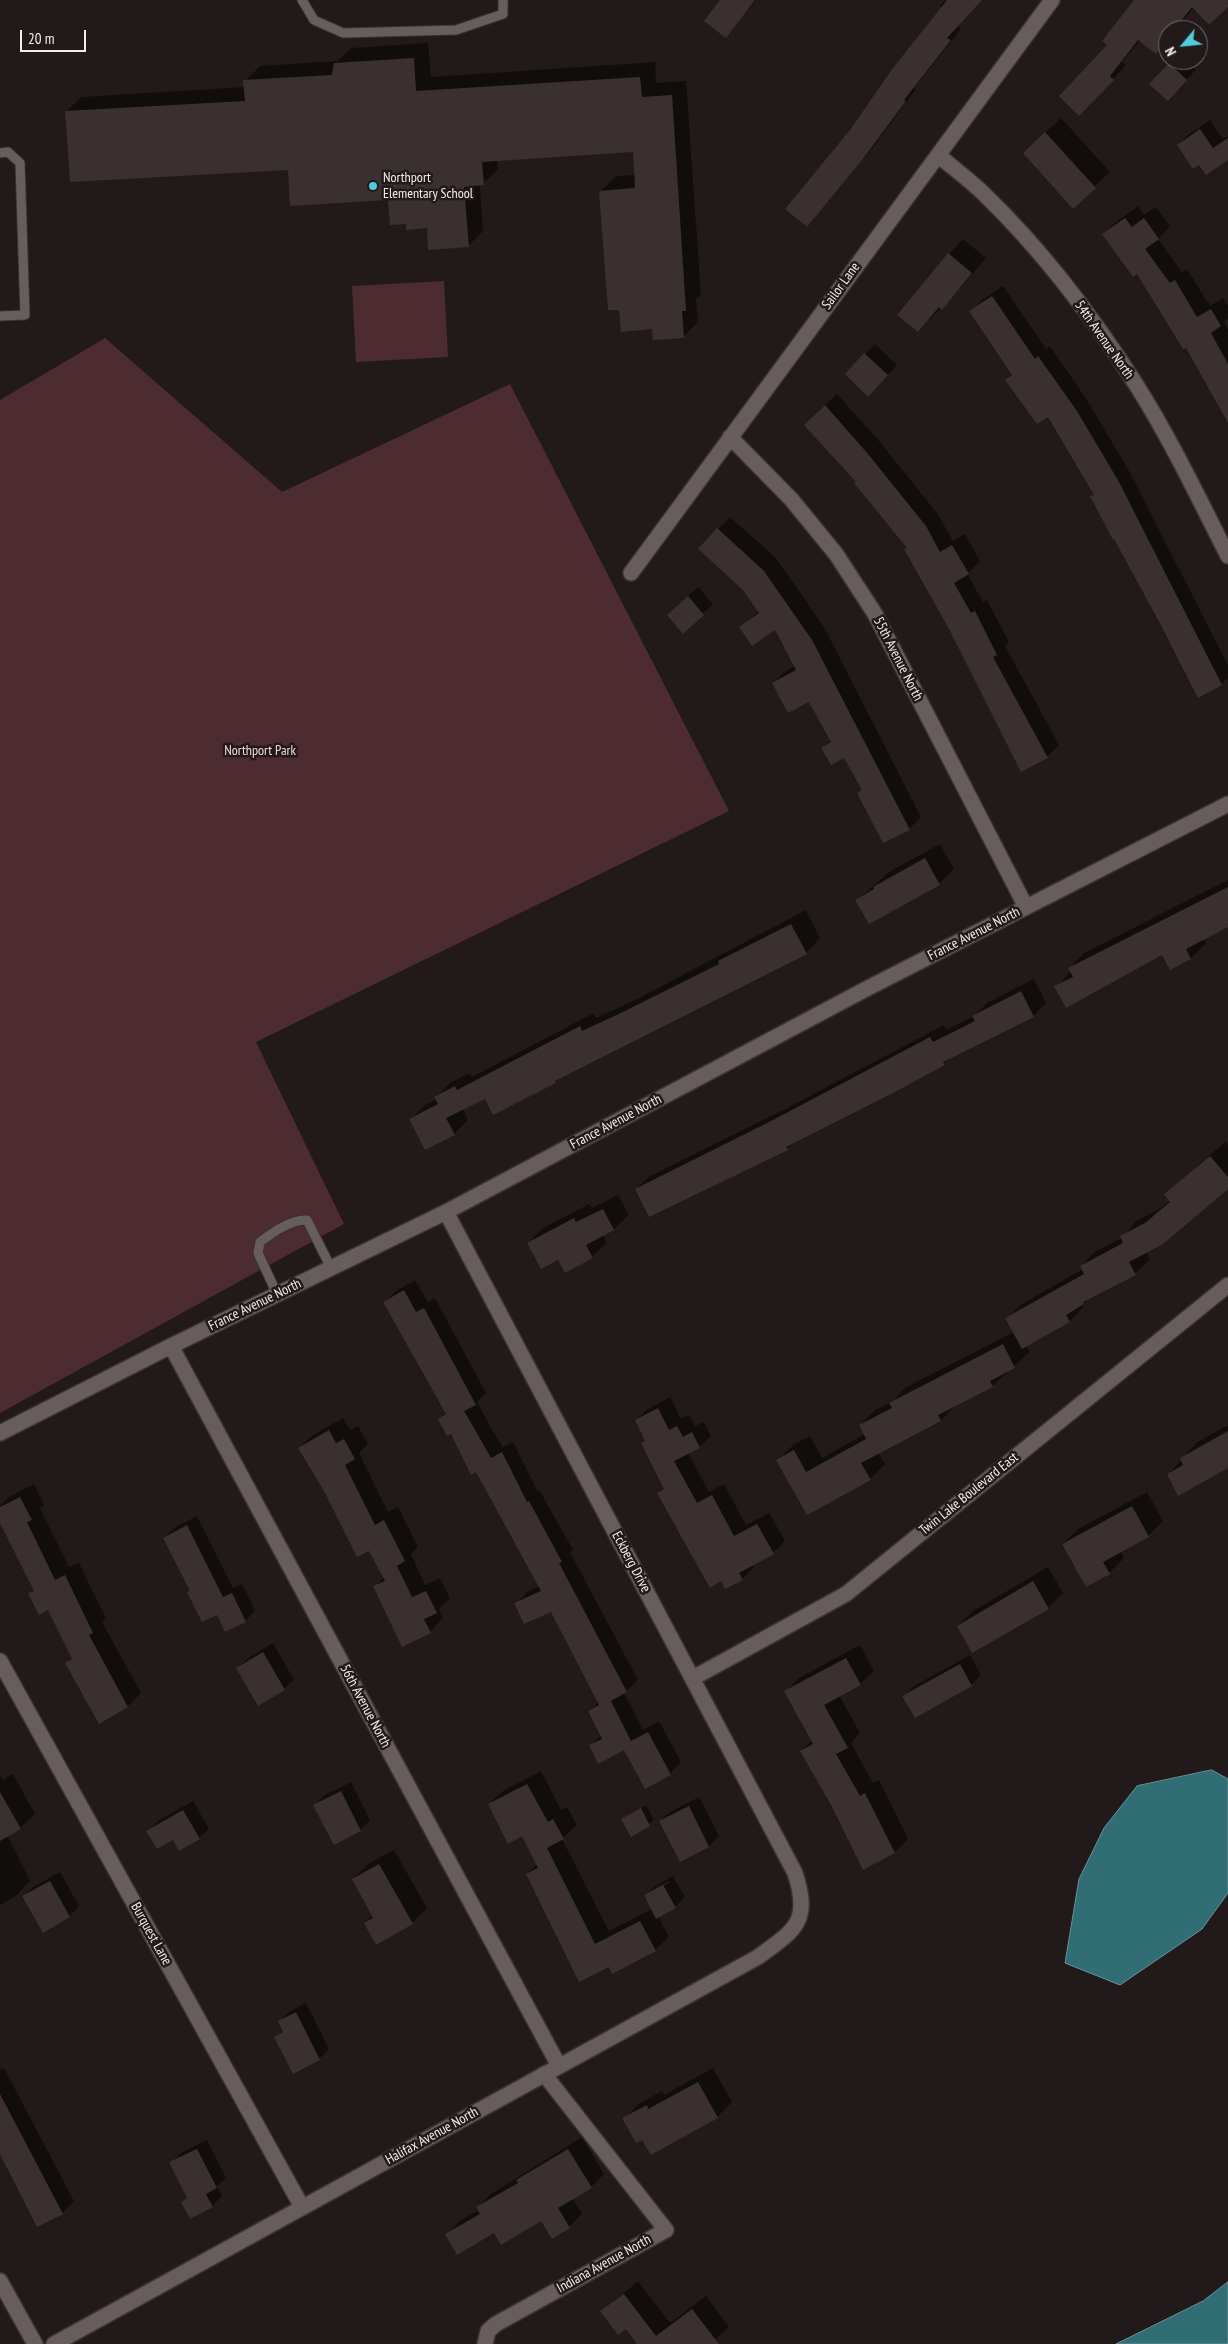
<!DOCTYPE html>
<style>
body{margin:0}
#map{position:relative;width:1228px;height:2344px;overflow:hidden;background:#22191a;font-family:"PT Sans Narrow",sans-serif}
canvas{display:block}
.north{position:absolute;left:1158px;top:20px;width:50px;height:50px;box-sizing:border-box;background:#22191a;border:1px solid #766d6e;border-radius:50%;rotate:242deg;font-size:14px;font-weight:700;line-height:20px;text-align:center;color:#f3eced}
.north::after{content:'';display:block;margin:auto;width:18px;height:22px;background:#52cbd9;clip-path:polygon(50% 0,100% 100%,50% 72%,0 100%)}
.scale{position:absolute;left:20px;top:30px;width:66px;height:22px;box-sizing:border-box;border:2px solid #f3eced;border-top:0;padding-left:6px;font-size:15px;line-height:18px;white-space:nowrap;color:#f3eced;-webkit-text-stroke:4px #22191a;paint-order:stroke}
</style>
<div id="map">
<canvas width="1228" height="2344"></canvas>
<div class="north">N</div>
<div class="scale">20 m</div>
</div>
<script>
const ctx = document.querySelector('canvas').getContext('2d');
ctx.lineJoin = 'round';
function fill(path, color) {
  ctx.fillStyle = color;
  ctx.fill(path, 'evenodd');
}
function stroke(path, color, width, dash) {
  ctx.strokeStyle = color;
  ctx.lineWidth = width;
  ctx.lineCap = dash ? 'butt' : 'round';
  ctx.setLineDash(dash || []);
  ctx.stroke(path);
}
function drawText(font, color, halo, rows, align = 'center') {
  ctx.font = font + ' "PT Sans Narrow",sans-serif';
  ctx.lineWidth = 5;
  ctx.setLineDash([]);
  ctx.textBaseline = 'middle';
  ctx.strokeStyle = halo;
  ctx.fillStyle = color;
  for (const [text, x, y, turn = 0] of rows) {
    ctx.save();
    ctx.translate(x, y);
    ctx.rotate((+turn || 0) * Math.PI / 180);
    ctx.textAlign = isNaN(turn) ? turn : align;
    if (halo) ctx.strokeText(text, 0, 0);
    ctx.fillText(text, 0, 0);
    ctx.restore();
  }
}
const green = new Path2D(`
 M 444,281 L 448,357 L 356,362 L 352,286 Z
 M 105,338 L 282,492 L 510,384 L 729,811 L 256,1042 L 344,1224 L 0,1413 L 0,400 Z`);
const water = new Path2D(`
 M 1212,1770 L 1228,1779 L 1228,1893 L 1202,1929 L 1120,1985 L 1065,1963 L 1079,1879 L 1104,1828 L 1137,1786 Z
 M 1228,2282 L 1228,2344 L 1116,2344 L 1203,2301 Z`);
const shadow = new Path2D(`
 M 722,0 L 756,0 L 726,36 Z
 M 946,0 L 981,0 L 957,26 L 961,29 L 914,88 L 916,89 L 873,147 L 807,226 L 851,131 L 943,8 L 940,6 Z
 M 1136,0 L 1228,0 L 1228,5 L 1194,7 L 1176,30 L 1168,30 L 1168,40 L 1156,52 L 1140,40 L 1122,62 L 1126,65 L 1093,101 L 1109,45 Z
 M 428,43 L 431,77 L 655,62 L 656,83 L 686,81 L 701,295 L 696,299 L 698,322 L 683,337 L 653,328 L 620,308 L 601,191 L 616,176 L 635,175 L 634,150 L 497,160 L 498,169 L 483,184 L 480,185 L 483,231 L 468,246 L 428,227 L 407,222 L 389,198 L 289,168 L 66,112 L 81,97 L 245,87 L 245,81 L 260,66 L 338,61 L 351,48 Z
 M 1173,60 L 1186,60 L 1196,70 L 1167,99 L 1150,84 Z
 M 1061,118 L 1110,172 L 1073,207 L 1039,138 Z
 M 1210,120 L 1223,139 L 1228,136 L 1228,159 L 1200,164 L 1178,145 L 1188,135 Z
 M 1138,206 L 1144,215 L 1156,207 L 1170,226 L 1158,239 L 1182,272 L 1187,269 L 1210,306 L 1223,298 L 1228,306 L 1228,318 L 1224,322 L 1228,330 L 1228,422 L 1186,346 L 1138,272 L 1103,234 L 1116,222 Z
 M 963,239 L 986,258 L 956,293 L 918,331 L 949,254 Z
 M 1003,286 L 1046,349 L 1050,346 L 1087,400 L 1129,471 L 1228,665 L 1228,678 L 1221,684 L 1198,696 L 1092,497 L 1095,494 L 1048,415 L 1007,380 L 1013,374 L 971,311 L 982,300 Z
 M 875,344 L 897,365 L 878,385 L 846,374 Z
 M 837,394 L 880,442 L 937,513 L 953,541 L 965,534 L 980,561 L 967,574 L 983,602 L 987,600 L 1009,642 L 1005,646 L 1059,745 L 1047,757 L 908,547 L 858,481 L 817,412 Z
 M 730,517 L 776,558 L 824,627 L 921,817 L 909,829 L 859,793 L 863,789 L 845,756 L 823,748 L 831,740 L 809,701 L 773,683 L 786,671 L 795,666 L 775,628 L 741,627 L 759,611 L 744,589 L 700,549 Z
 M 698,587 L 713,604 L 683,632 L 678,605 Z
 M 940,844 L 954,869 L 939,884 L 857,900 L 889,872 Z
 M 1228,880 L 1228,925 L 1203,938 L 1206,943 L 1191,958 L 1171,969 L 1163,953 L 1056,987 L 1071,971 L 1070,968 L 1084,953 Z
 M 806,910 L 820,938 L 806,953 L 561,1077 L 555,1082 L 485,1097 L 463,1109 L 468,1120 L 454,1134 L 411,1119 L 425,1105 L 437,1099 L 436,1097 L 450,1083 L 470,1073 L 472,1077 L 594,1013 L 596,1018 L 637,999 Z
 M 1034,979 L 1046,1003 L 1033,1016 L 952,1056 L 944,1064 L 795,1141 L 787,1149 L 636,1189 L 650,1176 L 787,1108 L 944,1025 L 946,1030 L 974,1016 L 987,1003 Z
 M 1225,1142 L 1228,1145 L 1228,1187 L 1146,1252 L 1150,1259 L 1135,1274 L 1089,1298 L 1083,1304 L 1084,1306 L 1070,1321 L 1026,1346 L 1030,1352 L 992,1386 L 956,1405 L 941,1420 L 878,1453 L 885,1464 L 870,1479 L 807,1514 L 778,1460 L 793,1445 L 810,1436 L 822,1458 L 865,1434 L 860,1425 L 875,1410 L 892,1402 L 905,1388 L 1014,1332 L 1007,1318 L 1022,1304 L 1083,1269 L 1081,1266 L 1096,1251 L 1122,1238 L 1136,1221 L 1161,1208 L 1171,1200 L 1165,1194 Z
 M 618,1195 L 629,1215 L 614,1229 L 603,1235 L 607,1242 L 592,1257 L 559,1258 L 528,1243 L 543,1228 L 589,1204 L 592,1208 Z
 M 415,1280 L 428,1302 L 435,1298 L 486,1393 L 477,1402 L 492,1430 L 503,1447 L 513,1442 L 538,1492 L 540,1491 L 573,1550 L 570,1552 L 638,1680 L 624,1693 L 643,1730 L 659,1721 L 681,1762 L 670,1774 L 624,1749 L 590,1746 L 601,1735 L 589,1711 L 599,1702 L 551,1610 L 516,1604 L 527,1592 L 540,1586 L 477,1471 L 451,1432 L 439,1419 L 447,1412 L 385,1302 L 396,1291 Z
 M 670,1397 L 681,1419 L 689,1415 L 695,1426 L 704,1422 L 711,1436 L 699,1447 L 688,1453 L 709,1492 L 724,1484 L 746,1525 L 769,1513 L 785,1541 L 773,1553 L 752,1564 L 754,1567 L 742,1579 L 659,1493 L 665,1487 L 636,1420 L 648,1409 Z
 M 343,1418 L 350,1430 L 358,1426 L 368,1444 L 359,1453 L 388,1512 L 398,1507 L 418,1547 L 411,1554 L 425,1585 L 440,1578 L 450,1598 L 439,1609 L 443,1618 L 430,1632 L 374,1587 L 384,1577 L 370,1549 L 325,1490 L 299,1448 L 313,1435 Z
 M 1228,1425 L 1228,1466 L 1168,1475 L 1196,1443 Z
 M 34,1484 L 44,1505 L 40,1509 L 69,1567 L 79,1563 L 106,1618 L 102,1622 L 141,1693 L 128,1706 L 99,1722 L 67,1663 L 73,1657 L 49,1609 L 29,1594 L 34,1589 L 0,1520 L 0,1506 L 9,1497 Z
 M 1147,1492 L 1163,1521 L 1148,1536 L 1120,1551 L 1124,1558 L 1109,1573 L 1063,1544 L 1078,1529 Z
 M 197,1516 L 233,1588 L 242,1584 L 255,1611 L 245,1621 L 191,1590 L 164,1538 L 174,1528 Z
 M 1048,1567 L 1063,1593 L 1048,1608 L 958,1626 L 973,1611 Z
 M 273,1643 L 294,1680 L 284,1689 L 238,1668 L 248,1658 Z
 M 860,1645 L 874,1671 L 860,1684 L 839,1695 L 860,1733 L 851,1743 L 873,1783 L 879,1780 L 908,1839 L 895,1852 L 863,1868 L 832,1804 L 801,1751 L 812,1740 L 786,1691 L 799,1678 Z
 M 970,1655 L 981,1675 L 971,1685 L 904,1696 L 914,1686 Z
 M 541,1771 L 561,1810 L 567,1807 L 577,1825 L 562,1839 L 609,1931 L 652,1909 L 645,1896 L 655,1886 L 673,1876 L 685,1897 L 675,1907 L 658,1916 L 669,1937 L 655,1950 L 609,1965 L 527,1874 L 537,1864 L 522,1835 L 489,1804 L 503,1791 ZM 668,1881 L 669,1883 L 655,1891 L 655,1888 Z
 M 13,1774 L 35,1814 L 20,1828 L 7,1835 L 30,1881 L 16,1896 L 0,1905 L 0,1775 L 3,1780 Z
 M 351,1782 L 370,1820 L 360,1830 L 315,1805 L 325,1795 Z
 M 699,1797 L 719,1836 L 709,1846 L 680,1860 L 660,1821 L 670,1812 Z
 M 193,1801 L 209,1829 L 199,1838 L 173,1839 L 148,1831 L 158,1821 Z
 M 646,1805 L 654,1820 L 632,1835 L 623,1820 Z
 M 394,1850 L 427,1908 L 412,1923 L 365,1923 L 373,1915 L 353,1879 L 368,1864 Z
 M 60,1872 L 79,1906 L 70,1916 L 43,1931 L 24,1896 L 33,1887 Z
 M 306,2003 L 329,2049 L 319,2059 L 276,2038 L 283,2030 L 279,2022 L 289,2012 Z
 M 0,2067 L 1,2070 L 4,2068 L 74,2201 L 63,2213 L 38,2225 L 0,2151 Z
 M 713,2068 L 732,2102 L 717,2117 L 642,2138 L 624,2119 L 639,2104 L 662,2091 L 664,2095 Z
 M 582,2137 L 604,2174 L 591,2187 L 572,2198 L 582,2214 L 569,2227 L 542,2220 L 494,2232 L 447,2234 L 460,2221 L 479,2210 L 478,2207 L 491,2194 Z
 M 207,2140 L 226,2178 L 217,2186 L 222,2196 L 212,2206 L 182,2202 L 188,2196 L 171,2163 L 181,2153 Z
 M 638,2281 L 670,2323 L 706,2296 L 729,2327 L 710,2344 L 638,2344 L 626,2328 L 602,2312 Z`);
const building = new Path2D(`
 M 720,0 L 755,0 L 726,38 L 704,21 Z
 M 947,0 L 982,0 L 947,38 L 951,40 L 904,100 L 906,101 L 862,160 L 807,227 L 785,209 L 850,130 L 893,68 Z
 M 1134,0 L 1228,0 L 1228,7 L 1209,25 L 1192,7 L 1174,30 L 1168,30 L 1168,38 L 1156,54 L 1138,40 L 1110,76 L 1114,80 L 1079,116 L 1059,96 L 1107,45 L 1102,41 Z
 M 414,58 L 416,91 L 640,77 L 642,97 L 672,95 L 686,311 L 682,311 L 684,338 L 653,340 L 652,329 L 621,332 L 619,310 L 608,310 L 599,191 L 635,188 L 633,152 L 482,162 L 484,185 L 464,187 L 469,247 L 428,250 L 427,228 L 406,230 L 406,224 L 390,225 L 388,200 L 290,206 L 288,170 L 70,182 L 65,111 L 245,101 L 243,80 L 332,75 L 334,63 Z
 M 1169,63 L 1187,80 L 1168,101 L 1149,84 Z
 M 1200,129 L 1213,148 L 1228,138 L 1228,160 L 1206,175 L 1199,165 L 1193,169 L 1177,145 Z
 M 1045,132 L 1096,188 L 1073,209 L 1023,153 Z
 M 1125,218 L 1132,227 L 1144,218 L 1159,239 L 1145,249 L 1170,283 L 1175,280 L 1197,317 L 1211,309 L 1221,326 L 1211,333 L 1228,364 L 1228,423 L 1186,348 L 1183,349 L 1137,274 L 1133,277 L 1102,234 Z
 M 948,253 L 972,273 L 942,310 L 939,307 L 918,332 L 897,315 Z
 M 992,296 L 1035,359 L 1038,356 L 1077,411 L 1119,482 L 1222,685 L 1198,698 L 1159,622 L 1114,539 L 1113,540 L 1090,496 L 1094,495 L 1048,417 L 1037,424 L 1005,380 L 1012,375 L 969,311 Z
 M 864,353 L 888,375 L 868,397 L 845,374 Z
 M 825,405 L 868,454 L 926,526 L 940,552 L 952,545 L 969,574 L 954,583 L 971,613 L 975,611 L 997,655 L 993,657 L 1048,758 L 1021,772 L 949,629 L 904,549 L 907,548 L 854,483 L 856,482 L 804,425 Z
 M 717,528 L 764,571 L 812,640 L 910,830 L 883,843 L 857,793 L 862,790 L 844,758 L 831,765 L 821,748 L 831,742 L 809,702 L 788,713 L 772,683 L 796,670 L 775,630 L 752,646 L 739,627 L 759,613 L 743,590 L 698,549 Z
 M 688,596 L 704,615 L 683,634 L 667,615 Z
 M 925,858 L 940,885 L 869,924 L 855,900 L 874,889 L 873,887 Z
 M 1228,887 L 1228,927 L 1186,949 L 1191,959 L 1170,970 L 1162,955 L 1066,1008 L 1054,986 L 1073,977 L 1068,968 Z
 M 791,924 L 807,954 L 555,1081 L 556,1083 L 493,1115 L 485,1099 L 446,1118 L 455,1135 L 425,1150 L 409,1119 L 438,1104 L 434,1097 L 455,1086 L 457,1090 L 580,1026 L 582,1031 L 621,1013 L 719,964 L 718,961 Z
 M 1021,991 L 1034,1017 L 943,1062 L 945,1065 L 893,1093 L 786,1147 L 788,1150 L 649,1217 L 635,1189 L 773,1120 L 930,1037 L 933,1042 L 975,1021 L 972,1016 Z
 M 1210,1156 L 1228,1177 L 1228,1189 L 1163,1244 L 1129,1262 L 1136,1275 L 1083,1302 L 1084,1304 L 1066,1315 L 1070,1322 L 1022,1349 L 1005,1318 L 1084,1274 L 1080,1266 L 1123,1243 L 1120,1236 L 1145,1223 L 1170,1202 L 1164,1194 Z
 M 603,1209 L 614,1230 L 586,1245 L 593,1258 L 565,1273 L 558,1260 L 541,1269 L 527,1243 L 574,1218 L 576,1222 Z
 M 404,1290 L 416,1312 L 424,1308 L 476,1405 L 464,1411 L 482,1442 L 491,1458 L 502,1452 L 527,1502 L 529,1501 L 562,1562 L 559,1563 L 627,1692 L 611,1701 L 631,1741 L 648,1732 L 671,1775 L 645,1789 L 624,1750 L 598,1764 L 589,1745 L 602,1739 L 588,1711 L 599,1705 L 551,1612 L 524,1624 L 514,1603 L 541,1591 L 476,1472 L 471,1475 L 451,1434 L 447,1436 L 438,1419 L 446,1414 L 383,1302 Z
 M 1003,1344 L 1015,1368 L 990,1381 L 993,1387 L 938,1415 L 941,1421 L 861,1463 L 871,1480 L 807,1515 L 776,1460 L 794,1450 L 806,1472 L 866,1439 L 859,1425 L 892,1408 L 889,1403 Z
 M 658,1408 L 669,1430 L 677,1426 L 683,1437 L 692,1432 L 700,1448 L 674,1461 L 697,1503 L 712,1495 L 734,1536 L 757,1524 L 774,1554 L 739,1573 L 743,1580 L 725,1589 L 721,1581 L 710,1588 L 657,1493 L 664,1489 L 641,1443 L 645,1441 L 635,1420 Z
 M 329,1430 L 336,1443 L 344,1439 L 355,1459 L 345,1465 L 375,1525 L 384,1520 L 405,1561 L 397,1566 L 412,1597 L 426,1591 L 437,1613 L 424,1619 L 431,1633 L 402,1647 L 373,1586 L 385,1581 L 369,1551 L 357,1557 L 324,1491 L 298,1448 Z
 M 1228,1431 L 1228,1468 L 1178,1496 L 1167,1474 L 1183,1465 L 1180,1458 Z
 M 20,1497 L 32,1520 L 27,1522 L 55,1580 L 65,1575 L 93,1633 L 89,1635 L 128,1707 L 99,1724 L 65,1663 L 72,1659 L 48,1610 L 39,1615 L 28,1593 L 34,1591 L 0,1523 L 0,1507 Z
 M 1132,1506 L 1149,1537 L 1103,1562 L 1110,1574 L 1086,1587 L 1062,1544 Z
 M 187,1525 L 223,1597 L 232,1593 L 246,1622 L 225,1632 L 217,1615 L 202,1622 L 187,1592 L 190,1591 L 163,1538 Z
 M 1033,1581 L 1049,1609 L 972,1653 L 957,1626 Z
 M 263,1652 L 285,1690 L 258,1706 L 236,1668 Z
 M 846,1658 L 861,1685 L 824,1705 L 848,1748 L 836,1754 L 860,1796 L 865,1793 L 895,1853 L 863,1870 L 831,1805 L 800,1751 L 813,1744 L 784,1691 Z
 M 960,1664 L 972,1686 L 915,1718 L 902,1696 Z
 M 527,1784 L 548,1822 L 553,1819 L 564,1839 L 547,1848 L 595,1944 L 640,1921 L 656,1951 L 612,1974 L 609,1967 L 579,1982 L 526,1874 L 538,1868 L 522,1836 L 508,1844 L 488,1804 Z
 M 341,1791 L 361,1831 L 334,1845 L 313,1805 Z
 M 0,1792 L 21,1829 L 0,1841 Z
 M 689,1806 L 709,1847 L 680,1862 L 659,1821 Z
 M 641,1808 L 650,1826 L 631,1837 L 621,1819 Z
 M 183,1810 L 200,1839 L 179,1851 L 173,1840 L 157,1849 L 146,1831 Z
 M 379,1864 L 413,1924 L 376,1945 L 364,1923 L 373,1918 L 352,1879 Z
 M 50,1881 L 70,1917 L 43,1933 L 22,1896 Z
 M 663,1885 L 676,1908 L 656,1919 L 644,1895 Z
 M 296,2012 L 320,2060 L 293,2074 L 274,2037 L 283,2032 L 278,2021 Z
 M 698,2082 L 718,2118 L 651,2155 L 642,2140 L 636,2143 L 622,2118 L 647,2105 L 648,2109 Z
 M 0,2094 L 63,2214 L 37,2227 L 0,2154 Z
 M 197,2149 L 217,2188 L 206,2194 L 213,2207 L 190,2219 L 181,2202 L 187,2198 L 169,2162 Z
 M 568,2149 L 592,2188 L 558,2208 L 570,2228 L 552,2239 L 541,2221 L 501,2245 L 494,2233 L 457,2255 L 445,2234 L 480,2214 L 476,2207 L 518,2183 L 516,2180 Z
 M 624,2294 L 656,2336 L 692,2309 L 719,2344 L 637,2344 L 626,2329 L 618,2335 L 600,2311 Z`);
const service = new Path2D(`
 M 302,0 L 314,20 L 343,33 L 456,30 L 503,14 L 503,0
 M 0,153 L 8,152 L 20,163 L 25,315 L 0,316
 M 277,1294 L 258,1253 L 260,1242 C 272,1233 291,1219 307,1220 L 331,1268`);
const minor = new Path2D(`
 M 938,155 C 953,168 970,180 984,194 C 1043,251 1093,317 1137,386 C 1171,440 1199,499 1228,556
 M 730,437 L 791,499 L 836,554 L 875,614 L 1026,907
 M 631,573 L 1052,0
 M 171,1346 L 559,2066
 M 0,1433 L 171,1346 L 446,1212
 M 0,1661 L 302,2207
 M 693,1678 L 846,1594 L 1228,1285
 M 0,2281 L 35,2344
 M 485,2344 L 488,2331 L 496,2324 L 666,2230 L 544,2074`);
const tertiary = new Path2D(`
 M 54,2344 L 758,1957 C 795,1930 811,1922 795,1873 L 446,1212 L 866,989 L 1228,804`);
const markers = [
 [373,186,5,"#52cbd9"]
];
const poiNames = [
 ["Northport",383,178],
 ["Elementary School",383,194]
];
const streetNames = [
 ["Sailor Lane",841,286,-54],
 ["54th Avenue North",1104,340,55],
 ["55th Avenue North",898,659,63],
 ["France Avenue North",974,934,-27],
 ["France Avenue North",616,1122,-28],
 ["France Avenue North",255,1305,-26],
 ["Twin Lake Boulevard East",969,1494,-39],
 ["Eckberg Drive",631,1562,62],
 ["56th Avenue North",365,1706,62],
 ["Burquest Lane",151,1934,61],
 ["Halifax Avenue North",432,2136,-29],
 ["Indiana Avenue North",604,2264,-29]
];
const parkNames = [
 ["Northport Park",260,751]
];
fill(green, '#4c2c30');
fill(water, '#306d74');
stroke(water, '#6a9398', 1);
fill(shadow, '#0007');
fill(building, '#3a3031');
stroke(service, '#3a3334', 11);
stroke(minor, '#3a3334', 18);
stroke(tertiary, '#3a3334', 18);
stroke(service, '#685d5e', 9);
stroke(minor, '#685d5e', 15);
stroke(tertiary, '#685d5e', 15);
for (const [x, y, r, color] of markers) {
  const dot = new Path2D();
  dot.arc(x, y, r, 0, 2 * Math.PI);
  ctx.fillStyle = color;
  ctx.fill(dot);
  stroke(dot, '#22191a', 2);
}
drawText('14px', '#f3eced', '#22191a', poiNames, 'left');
drawText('14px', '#f3eced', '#22191a', streetNames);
drawText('14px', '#f8d7d9', '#22191a', parkNames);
</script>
